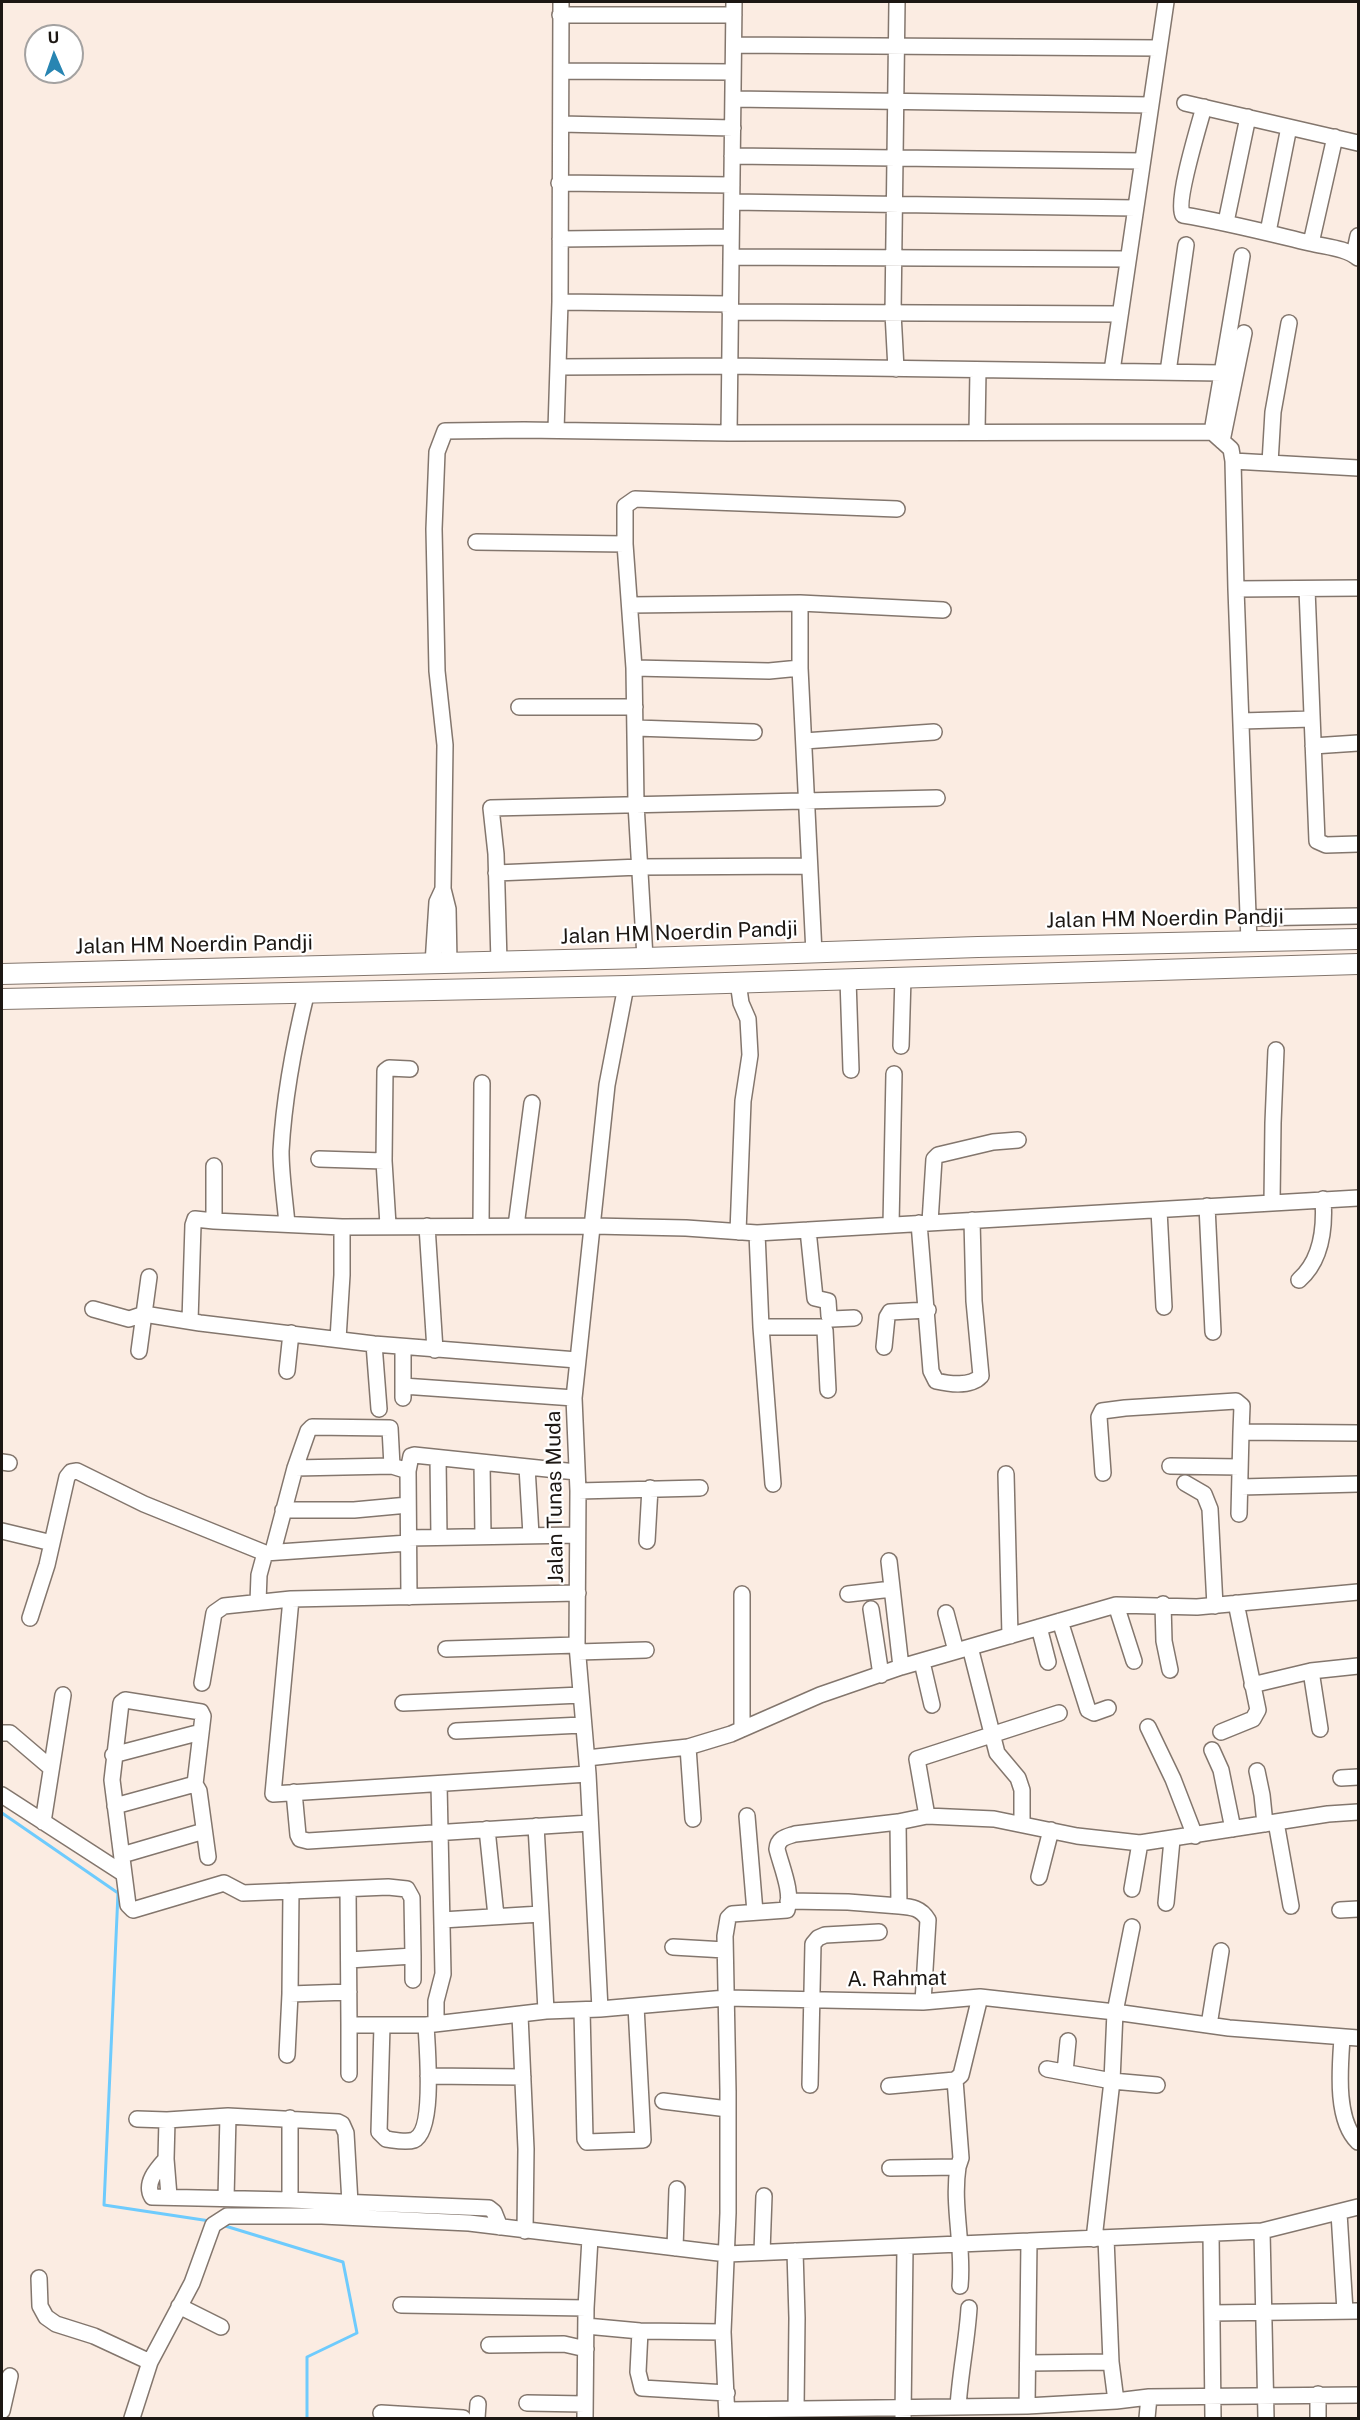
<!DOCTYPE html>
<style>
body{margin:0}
#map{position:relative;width:1360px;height:2420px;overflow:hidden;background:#fbece2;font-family:"Public Sans",sans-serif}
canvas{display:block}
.frame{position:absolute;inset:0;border:3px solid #1c1713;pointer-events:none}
.north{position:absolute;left:24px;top:24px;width:60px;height:60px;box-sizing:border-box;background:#fff;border:2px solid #a4a2a1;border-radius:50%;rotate:358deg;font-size:16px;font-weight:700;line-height:24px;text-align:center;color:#1c1713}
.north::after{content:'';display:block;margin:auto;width:21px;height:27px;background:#2885b2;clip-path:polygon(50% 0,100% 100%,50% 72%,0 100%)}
</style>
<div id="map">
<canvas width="1360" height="2420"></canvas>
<div class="frame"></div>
<div class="north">U</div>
</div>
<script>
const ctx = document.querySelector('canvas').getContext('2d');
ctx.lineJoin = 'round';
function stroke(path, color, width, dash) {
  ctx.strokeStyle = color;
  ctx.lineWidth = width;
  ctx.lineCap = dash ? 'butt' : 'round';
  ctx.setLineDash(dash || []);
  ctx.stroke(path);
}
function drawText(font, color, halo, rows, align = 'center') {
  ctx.font = font + ' "Public Sans",sans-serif';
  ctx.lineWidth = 4.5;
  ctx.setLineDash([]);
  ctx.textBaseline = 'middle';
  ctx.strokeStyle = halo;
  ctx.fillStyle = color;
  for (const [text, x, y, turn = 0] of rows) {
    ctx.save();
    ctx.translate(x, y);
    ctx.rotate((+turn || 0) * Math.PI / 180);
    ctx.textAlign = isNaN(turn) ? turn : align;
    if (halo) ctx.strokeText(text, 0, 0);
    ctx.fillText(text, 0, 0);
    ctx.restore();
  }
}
const stream = new Path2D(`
 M 2,1813 L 118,1893 L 104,2205 L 210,2221
 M 222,2225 L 343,2262 L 357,2333 L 307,2357 L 307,2418`);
const minor = new Path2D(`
 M 560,15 L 734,15
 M 734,45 L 1159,48
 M 561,71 L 733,72
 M 733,99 L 1150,105
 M 1185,103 L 1358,143
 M 1204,107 C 1199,125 1175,203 1183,215 C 1226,222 1268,233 1310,243 C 1326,247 1346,248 1358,258
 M 561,124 L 733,128
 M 732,156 L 1142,161
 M 559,183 L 732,185
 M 732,202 L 1135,208
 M 1226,222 L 1248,117
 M 1268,232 L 1289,127
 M 560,239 L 731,237
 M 1311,243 L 1335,137
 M 1354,255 L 1358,236
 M 731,257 L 1128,259
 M 560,302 L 730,304
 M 730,312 L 1120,314
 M 559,367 L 729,366 L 1222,373
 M 896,369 L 893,313 L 897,2
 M 1112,371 L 1166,2
 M 1168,372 L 1186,245
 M 556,430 L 560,302 L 561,2
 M 977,431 L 978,370
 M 1212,432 L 1242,256
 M 729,433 L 734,2
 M 1222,441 L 1244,333
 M 1233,461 L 1358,468
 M 1270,463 L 1273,412 L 1289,323
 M 476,542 L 625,544 L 634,668 L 636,804 L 645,958
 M 625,544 L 625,506 L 635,499 L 897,509
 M 1236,589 L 1249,942
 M 1307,589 L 1317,841 L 1326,845 L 1358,844
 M 800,603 L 800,668 L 814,953
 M 630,605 L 800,603 L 943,610
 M 634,668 L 769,671 L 800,668
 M 519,707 L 635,707
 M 1241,721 L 1312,719
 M 636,728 L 754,732
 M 804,741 L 934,732
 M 1313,746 L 1358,743
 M 496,873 L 640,867 L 809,866
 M 1248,918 L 1358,916
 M 499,962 L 496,854 L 491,808 L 937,798
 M 449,963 L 448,909 L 443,889 L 445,745 L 437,671 L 434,529 L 437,452 L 445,431 L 524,430 L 729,433 L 1212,432 L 1231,449 L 1233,461 L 1236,589 L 1358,588
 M 433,964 L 437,902 L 443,889
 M 848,979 L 851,1070
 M 901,1046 L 903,977
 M 319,1159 L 384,1161
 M 214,1166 L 214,1221
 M 1272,1202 L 1273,1123 L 1276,1050
 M 1207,1206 L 1213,1332
 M 1159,1210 L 1164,1307
 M 930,1222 L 934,1159 L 938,1155 L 993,1142 L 1018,1140
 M 919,1223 L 931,1371 L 936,1381 C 949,1384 971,1387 981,1376 L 974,1301 L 972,1220
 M 287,1224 C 285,1200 281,1175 281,1151 C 284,1096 294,1044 307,991
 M 388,1225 L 384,1161 L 385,1071 L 389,1068 L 410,1069
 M 891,1225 L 894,1074
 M 427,1226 L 435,1350
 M 481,1226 L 482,1083
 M 516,1226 L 532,1103
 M 808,1230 L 815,1298 L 828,1301 L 829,1316 L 832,1319 L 854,1318
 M 738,1232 L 743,1101 L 750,1055 L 748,1019 L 741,1003 L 738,982
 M 757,1233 L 761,1327 L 773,1484
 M 1299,1280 C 1322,1260 1325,1227 1323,1199
 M 93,1309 L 129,1319 L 144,1314 L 200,1323 L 374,1344 L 577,1360
 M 190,1321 L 193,1225 L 195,1219 L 214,1221 L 342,1227 L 593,1226 L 686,1228 L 757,1233 L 1358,1198
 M 761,1327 L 821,1327 L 825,1330 L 828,1390
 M 338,1339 L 342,1275 L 342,1227
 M 374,1344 L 379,1409
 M 884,1347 L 887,1317 L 890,1312 L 928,1310
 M 139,1351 L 149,1277
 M 287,1371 L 291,1333
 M 403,1386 L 574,1398
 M 403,1398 L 403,1347
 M 438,1458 L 439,1537
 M 2,1462 L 9,1463
 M 482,1463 L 483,1536
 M 1170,1466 L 1240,1467
 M 527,1467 L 531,1535
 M 295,1468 L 392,1466 L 408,1471 L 409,1597
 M 408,1471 L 411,1456 L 414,1455 L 576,1472
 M 1103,1473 L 1099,1417 L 1102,1411 L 1125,1408 L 1236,1401 L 1242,1406 L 1241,1432 L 1358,1433
 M 1006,1474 L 1010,1636
 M 1185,1483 L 1204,1494 L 1210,1509 L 1215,1606
 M 1241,1487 L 1358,1484
 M 578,1491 L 700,1488
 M 283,1510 L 354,1510 L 408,1505
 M 1239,1514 L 1241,1432
 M 2,1531 L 52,1543
 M 408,1538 L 577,1535
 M 647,1541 L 650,1488
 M 273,1551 L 295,1468 L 308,1431 L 312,1427 L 390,1428 L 392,1466
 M 889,1561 L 901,1667
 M 742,1594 L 742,1729
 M 848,1594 L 892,1589
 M 291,1599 L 273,1794 L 588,1774
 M 258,1602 L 259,1575 L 265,1553 L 408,1543
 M 1163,1604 L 1164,1641 L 1170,1670
 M 1116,1605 L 1134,1661
 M 871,1609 L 881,1675
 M 946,1613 L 956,1651
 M 30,1618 L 47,1565 L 67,1477 L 71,1472 L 77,1471 L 144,1504 L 265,1553
 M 1060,1621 L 1088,1710 L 1094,1713 L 1108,1708
 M 1039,1627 L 1048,1662
 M 970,1647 L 997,1753 L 1018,1778 L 1022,1790 L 1022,1824
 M 446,1649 L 577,1645
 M 578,1652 L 646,1650
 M 922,1662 L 932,1705
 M 1311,1671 L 1320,1729
 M 202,1683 L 214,1613 L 224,1606 L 291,1599 L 578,1593
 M 1252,1685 L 1311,1671 L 1358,1666
 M 403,1703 L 581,1695
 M 1148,1727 L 1173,1779 L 1195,1836
 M 456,1731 L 582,1725
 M 1221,1732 L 1253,1719 L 1258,1710 L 1236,1603
 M 2,1733 L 10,1733 L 51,1768
 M 688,1747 L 693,1819
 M 1212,1750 L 1221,1770 L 1233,1829
 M 113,1755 L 201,1732
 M 587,1758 L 688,1747 L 731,1734 L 820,1695 L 901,1667 L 1116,1605 L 1197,1607 L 1358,1592
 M 1257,1771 L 1262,1795 L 1265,1824
 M 1341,1778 L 1358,1777
 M 294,1792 L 298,1835 L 300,1839 L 308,1841 L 590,1823
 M 2,1795 L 124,1874 L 128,1905 L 133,1910 L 224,1883 L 243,1893 L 388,1887 L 407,1889 L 412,1898 L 413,1956 L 349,1960
 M 115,1806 L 195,1784
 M 747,1816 L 755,1912
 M 927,1816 L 917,1759 L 1059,1713
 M 43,1822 L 63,1695
 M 898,1822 L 899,1906 C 912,1907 921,1908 928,1920 L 923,2002
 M 1276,1822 L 1291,1906
 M 487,1829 L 496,1916
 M 122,1855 L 204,1831
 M 124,1874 L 112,1780 L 121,1703 L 125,1700 L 201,1712 L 203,1716 L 195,1784 L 199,1791 L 208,1857
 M 1039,1877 L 1051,1830
 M 348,1889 L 349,2025 L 426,2025 L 546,2011 L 600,2009 L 726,1998 L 923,2002 L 980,1997 L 1115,2012 L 1229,2028 L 1358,2038
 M 1132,1889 L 1140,1843
 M 788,1901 L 848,1902 L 899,1906
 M 1166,1903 L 1172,1840
 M 1340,1910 L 1358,1909
 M 541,1914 L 546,2011
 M 442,1920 L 541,1914 L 536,1826
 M 673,1947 L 725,1950
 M 413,1956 L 413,1980
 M 290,1994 L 291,1891
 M 600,2009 L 588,1774 L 577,1645 L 578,1491 L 574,1398 L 607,1085 L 626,986
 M 582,2010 L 585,2139 L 587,2142 L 643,2140 L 636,2006
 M 520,2015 L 526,2149 L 525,2231
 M 436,2023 L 436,2001 L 443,1974 L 439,1784
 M 1209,2025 L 1221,1951
 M 382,2026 L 379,2132 L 386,2139 C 394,2140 406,2143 414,2140 C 435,2131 427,2046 426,2025
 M 1342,2038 C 1340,2068 1335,2120 1358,2142
 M 287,2055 L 290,1994 L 349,1992
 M 1047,2069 L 1112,2081 L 1157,2085
 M 1065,2072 L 1068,2041
 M 349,2074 L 349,2025
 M 428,2076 L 523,2077
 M 955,2080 L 961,2158 L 958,2167
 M 810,2085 L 813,1944 L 818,1938 L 825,1935 L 879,1932
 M 889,2086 L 955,2080 L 961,2075 L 980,1997
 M 663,2101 L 728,2109
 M 137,2119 L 167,2120 L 228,2116 L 338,2122 L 342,2124 L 346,2133 L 350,2203
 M 167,2120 L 166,2159 L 169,2196
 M 166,2159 C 157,2169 144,2183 152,2197 L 290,2200 L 489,2208 L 494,2212 L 500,2227
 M 890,2168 L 958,2167 C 952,2206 964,2246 960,2286
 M 226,2198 L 228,2116
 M 290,2200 L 290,2118
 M 1339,2213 L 1345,2311
 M 1262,2231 L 1266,2418
 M 1211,2234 L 1213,2418
 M 1106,2238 L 1111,2362 L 1116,2401
 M 1094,2239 L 1112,2081 L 1115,2012 L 1132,1927
 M 675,2248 L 677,2189
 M 795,2251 L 797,2318 L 796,2409
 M 762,2252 L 764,2196
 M 39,2278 L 40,2306 L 46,2317 L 56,2324 L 94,2336 L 150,2362
 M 401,2305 L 586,2308
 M 179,2306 L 221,2327
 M 1212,2313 L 1358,2311
 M 586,2326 L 640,2331 L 723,2332
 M 640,2331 L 638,2372 L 642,2388 L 727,2393
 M 489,2345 L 564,2344 L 586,2349
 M 1028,2363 L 1111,2362
 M 1318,2394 L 1318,2418
 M 527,2403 L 585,2404
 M 1027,2406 L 1029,2241
 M 958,2407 C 960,2374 967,2341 969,2308
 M 727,2410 L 1027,2406 L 1116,2401 L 1149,2397 L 1358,2395
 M 2,2411 L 10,2376
 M 381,2413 L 463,2418
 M 132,2418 L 150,2362 L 192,2283 L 213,2225 L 227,2216 L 322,2216 L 469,2223 L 727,2254 L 1262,2231 L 1358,2207
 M 477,2418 L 478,2404
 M 585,2418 L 586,2308 L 590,2238
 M 727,2418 L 723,2332 L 728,2213 L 728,2091 L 725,1936 L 728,1918 L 732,1914 L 787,1910 C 793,1892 781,1866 777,1849 C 778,1838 786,1837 795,1834 L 898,1822 L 927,1816 L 994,1819 L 1077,1836 L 1140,1843 L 1328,1814 L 1358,1812
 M 903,2418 L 905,2247
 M 1147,2418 L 1149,2397`);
const major = new Path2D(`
 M 2,974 L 645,958 L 978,947 L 1358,939
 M 2,999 L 626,986 L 1358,964`);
const streetNames = [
 ["Jalan HM Noerdin Pandji",1165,919,-1],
 ["Jalan HM Noerdin Pandji",679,933,-2],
 ["Jalan HM Noerdin Pandji",194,945,-1],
 ["Jalan Tunas Muda",555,1497,-91],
 ["A. Rahmat",897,1979,-1]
];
stroke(stream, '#6ecbfd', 3);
stroke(minor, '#83766d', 18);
stroke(major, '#83766d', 22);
stroke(minor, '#fff', 15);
stroke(major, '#fff', 20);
drawText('21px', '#1c1713', '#fff', streetNames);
</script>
